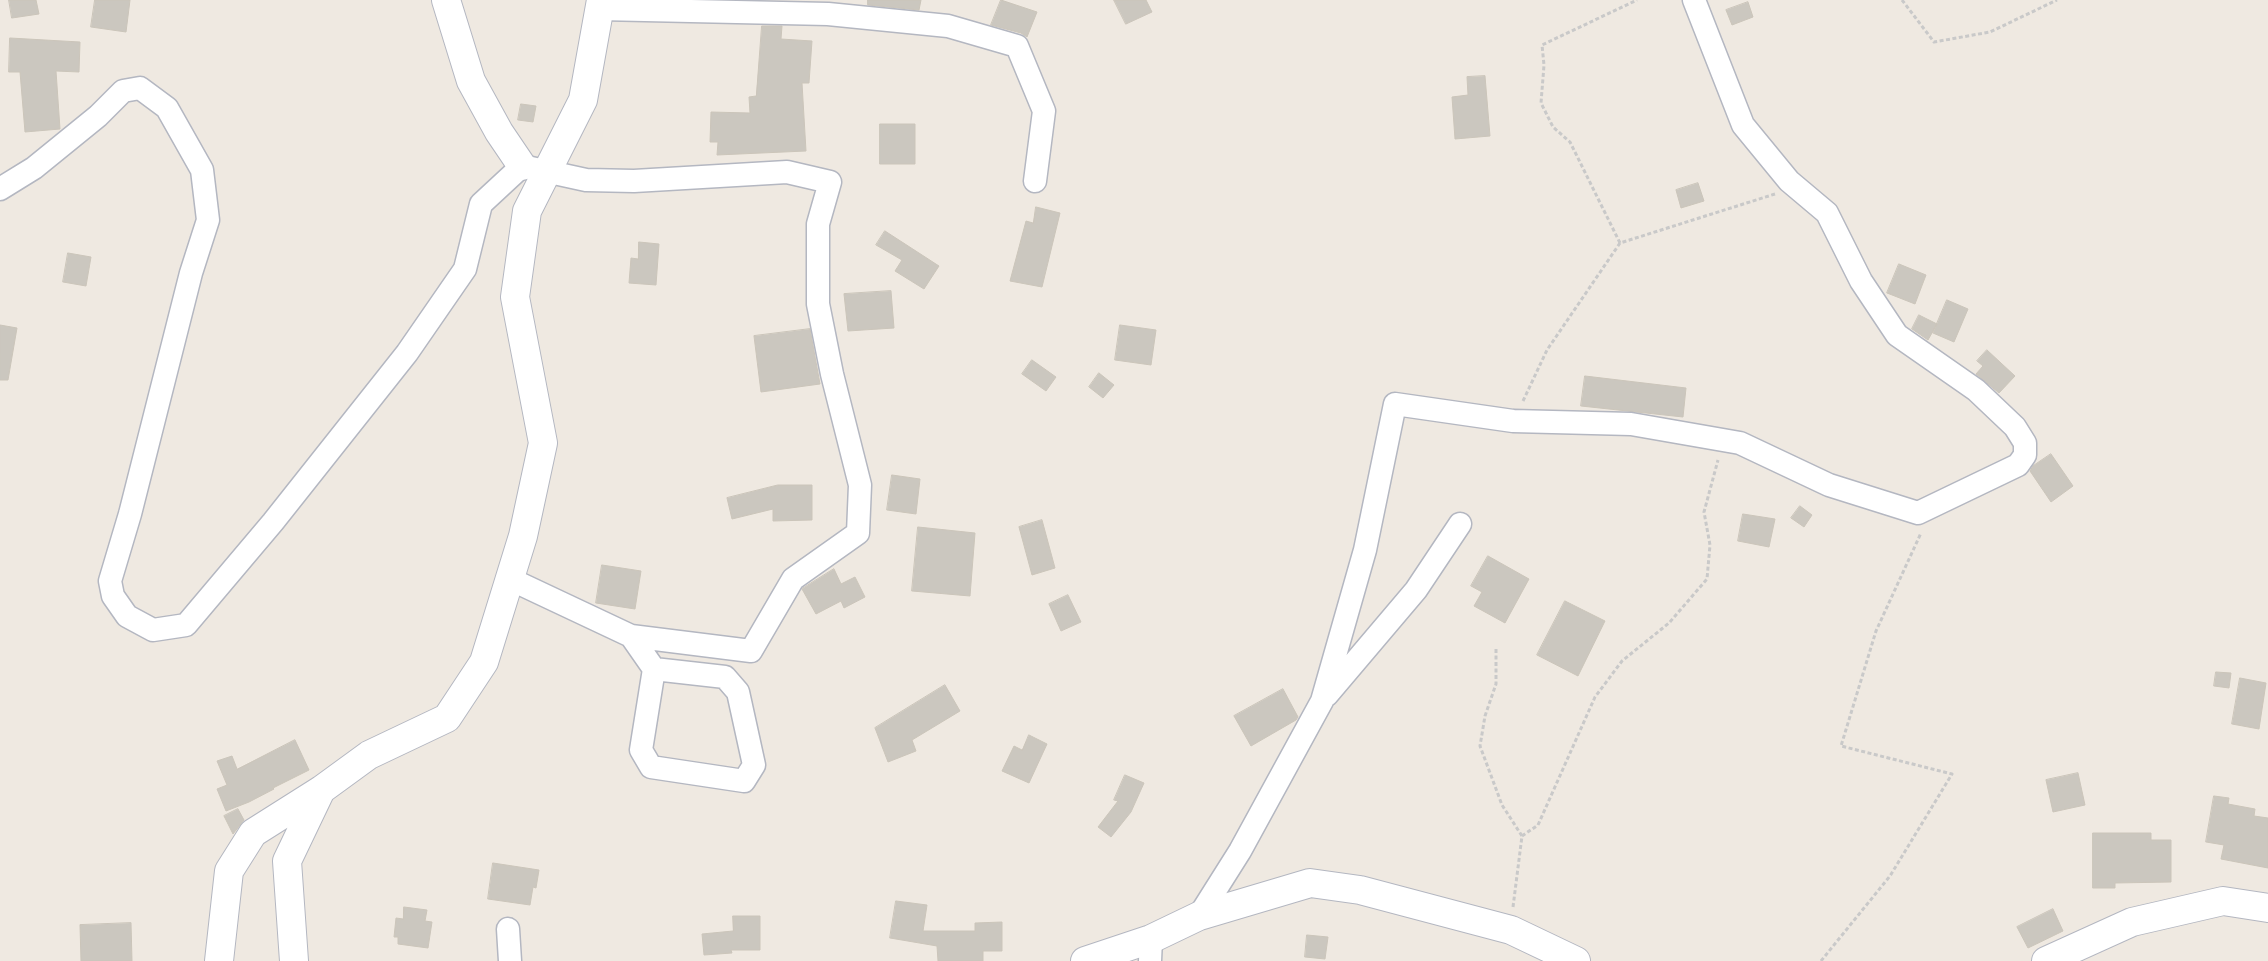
<!DOCTYPE html>
<style>
body{margin:0}
canvas{display:block;background:#efe9e1}
</style>
<canvas width="2268" height="961"></canvas>
<script>
const ctx = document.querySelector('canvas').getContext('2d');
ctx.lineJoin = 'round';
function fill(path, color) {
  ctx.fillStyle = color;
  ctx.fill(path, 'evenodd');
}
function stroke(path, color, width, dash) {
  ctx.strokeStyle = color;
  ctx.lineWidth = width;
  ctx.lineCap = dash ? 'butt' : 'round';
  ctx.setLineDash(dash || []);
  ctx.stroke(path);
}
const building = new Path2D(`
 M 9,0 L 36,0 L 39,14 L 12,18 Z
 M 95,0 L 130,0 L 126,32 L 91,27 Z
 M 868,0 L 921,0 L 919,10 L 868,5 Z
 M 1001,0 L 1037,12 L 1027,37 L 1021,33 L 991,25 Z
 M 1114,0 L 1146,0 L 1152,12 L 1126,24 Z
 M 1748,2 L 1753,17 L 1732,25 L 1726,10 Z
 M 762,26 L 782,26 L 781,39 L 812,41 L 809,83 L 802,83 L 806,151 L 717,155 L 718,142 L 710,142 L 711,112 L 750,113 L 749,97 L 756,96 Z
 M 10,38 L 80,42 L 79,72 L 56,71 L 60,129 L 25,132 L 20,72 L 9,72 Z
 M 1485,76 L 1490,136 L 1455,139 L 1452,97 L 1468,95 L 1467,77 Z
 M 521,104 L 536,106 L 533,122 L 518,120 Z
 M 880,124 L 915,124 L 915,164 L 880,164 Z
 M 1698,183 L 1704,201 L 1681,208 L 1676,190 Z
 M 1036,207 L 1060,213 L 1042,287 L 1010,281 L 1026,221 L 1033,223 Z
 M 885,231 L 939,266 L 924,289 L 895,271 L 902,260 L 876,245 Z
 M 639,242 L 659,244 L 656,285 L 629,283 L 631,258 L 638,259 Z
 M 68,253 L 91,257 L 86,286 L 63,282 Z
 M 1899,264 L 1926,275 L 1915,304 L 1887,293 Z
 M 891,291 L 894,328 L 848,331 L 844,294 Z
 M 1947,300 L 1968,309 L 1954,342 L 1933,333 Z
 M 1919,315 L 1937,324 L 1928,340 L 1912,329 Z
 M 0,325 L 17,328 L 8,380 L 0,380 Z
 M 1120,325 L 1156,330 L 1151,365 L 1115,360 Z
 M 810,329 L 820,384 L 761,392 L 754,336 Z
 M 1987,350 L 2015,376 L 1999,393 L 1976,374 L 1983,366 L 1977,361 Z
 M 1032,360 L 1056,377 L 1046,391 L 1022,374 Z
 M 1099,373 L 1114,385 L 1103,398 L 1089,387 Z
 M 1585,376 L 1686,388 L 1683,417 L 1581,406 Z
 M 2051,454 L 2073,486 L 2051,502 L 2030,471 L 2033,466 Z
 M 892,475 L 920,479 L 916,514 L 887,510 Z
 M 778,485 L 812,485 L 812,520 L 773,521 L 773,509 L 732,519 L 727,498 Z
 M 1800,506 L 1812,515 L 1804,527 L 1791,518 Z
 M 1743,514 L 1775,519 L 1769,547 L 1738,541 Z
 M 1042,520 L 1055,568 L 1032,575 L 1019,527 Z
 M 918,527 L 975,533 L 970,596 L 912,591 Z
 M 1488,556 L 1529,579 L 1505,623 L 1474,606 L 1482,592 L 1471,586 Z
 M 602,565 L 641,571 L 635,609 L 596,603 Z
 M 834,569 L 841,584 L 855,577 L 865,597 L 844,608 L 841,601 L 816,614 L 802,589 Z
 M 1068,595 L 1081,622 L 1061,631 L 1049,604 Z
 M 1565,601 L 1605,621 L 1578,676 L 1537,655 Z
 M 2216,672 L 2231,673 L 2229,688 L 2214,686 Z
 M 2240,678 L 2266,683 L 2259,729 L 2232,724 Z
 M 945,685 L 960,711 L 912,740 L 916,751 L 888,762 L 875,728 Z
 M 1283,689 L 1298,717 L 1296,720 L 1251,746 L 1234,716 Z
 M 1029,735 L 1047,744 L 1029,783 L 1002,771 L 1014,746 L 1022,750 Z
 M 295,740 L 309,770 L 273,788 L 274,789 L 249,802 L 226,811 L 217,789 L 227,785 L 217,761 L 232,756 L 237,769 Z
 M 2078,773 L 2085,805 L 2053,812 L 2046,780 Z
 M 1125,775 L 1144,783 L 1131,812 L 1111,837 L 1098,827 L 1118,801 L 1114,800 Z
 M 2214,796 L 2229,798 L 2228,804 L 2255,809 L 2254,816 L 2268,818 L 2268,868 L 2221,859 L 2224,845 L 2206,842 Z
 M 238,809 L 244,820 L 233,834 L 224,816 Z
 M 2093,833 L 2151,833 L 2151,840 L 2171,840 L 2171,882 L 2115,883 L 2115,888 L 2093,888 Z
 M 493,863 L 539,870 L 536,888 L 533,887 L 530,905 L 488,899 Z
 M 896,901 L 927,905 L 923,931 L 975,931 L 975,923 L 1002,922 L 1002,951 L 983,951 L 983,961 L 938,961 L 937,946 L 890,938 Z
 M 404,907 L 427,910 L 425,921 L 432,922 L 428,948 L 398,944 L 398,937 L 394,937 L 396,918 L 403,919 Z
 M 2053,909 L 2063,931 L 2028,948 L 2017,927 Z
 M 733,916 L 760,916 L 760,950 L 731,950 L 732,953 L 704,955 L 702,934 L 733,931 Z
 M 131,923 L 132,961 L 81,961 L 80,925 Z
 M 1307,935 L 1328,937 L 1325,959 L 1305,957 Z`);
const path = new Path2D(`
 M 1902,0 L 1934,42 L 1990,32 L 2057,0
 M 1620,243 L 1570,142 L 1553,127 L 1541,103 L 1544,65 L 1542,45 L 1637,0
 M 1523,401 L 1547,350 L 1620,243 L 1775,194
 M 1496,649 L 1496,684 L 1485,716 L 1480,746 L 1502,805 L 1522,836
 M 1513,907 L 1522,836 L 1538,825 L 1595,697 L 1622,661 L 1669,623 L 1707,579 L 1710,545 L 1704,512 L 1718,460
 M 1821,961 L 1890,876 L 1952,774 L 1841,746 L 1876,631 L 1921,533`);
const street = new Path2D(`
 M 599,9 L 828,14 L 948,26 L 1017,46 L 1044,111 L 1035,181
 M 0,189 L 34,168 L 98,116 L 123,91 L 140,88 L 167,108 L 202,170 L 208,220 L 191,273 L 130,514 L 110,581 L 113,596 L 127,616 L 153,630 L 186,625 L 273,522 L 407,353 L 465,269 L 481,204 L 522,166 L 586,180 L 634,181 L 787,172 L 830,182 L 818,224 L 818,304 L 832,374 L 860,485 L 858,533 L 793,579 L 751,651 L 631,636 L 510,579
 M 631,636 L 654,669 L 641,750 L 651,767 L 744,781 L 754,765 L 738,692 L 725,677 L 654,669
 M 1327,695 L 1416,590 L 1460,524
 M 1199,916 L 1240,851 L 1322,701 L 1365,550 L 1395,404 L 1513,421 L 1631,424 L 1740,443 L 1829,485 L 1918,513 L 2018,465 L 2025,455 L 2025,443 L 2015,427 L 1976,390 L 1897,335 L 1861,281 L 1827,213 L 1789,181 L 1743,125 L 1694,0
 M 508,929 L 510,961
 M 1150,961 L 1151,939`);
const secondary = new Path2D(`
 M 446,0 L 471,81 L 499,132 L 522,166
 M 219,961 L 229,871 L 253,833 L 321,790 L 369,755 L 447,718 L 484,662 L 523,536 L 543,443 L 515,297 L 527,211 L 583,100 L 601,0
 M 294,961 L 287,861 L 321,790
 M 1085,961 L 1151,939 L 1199,916 L 1310,883 L 1360,890 L 1511,930 L 1576,961
 M 2046,961 L 2132,922 L 2223,901 L 2268,908`);
fill(building, '#cbc7bf');
stroke(building, '#cbc5ba', 1);
stroke(street, '#b4b7c1', 25);
stroke(secondary, '#b4b7c1', 30);
stroke(path, '#c9c9c9', 3, [4, 2.5]);
stroke(street, '#fff', 22);
stroke(secondary, '#fff', 28);
</script>
